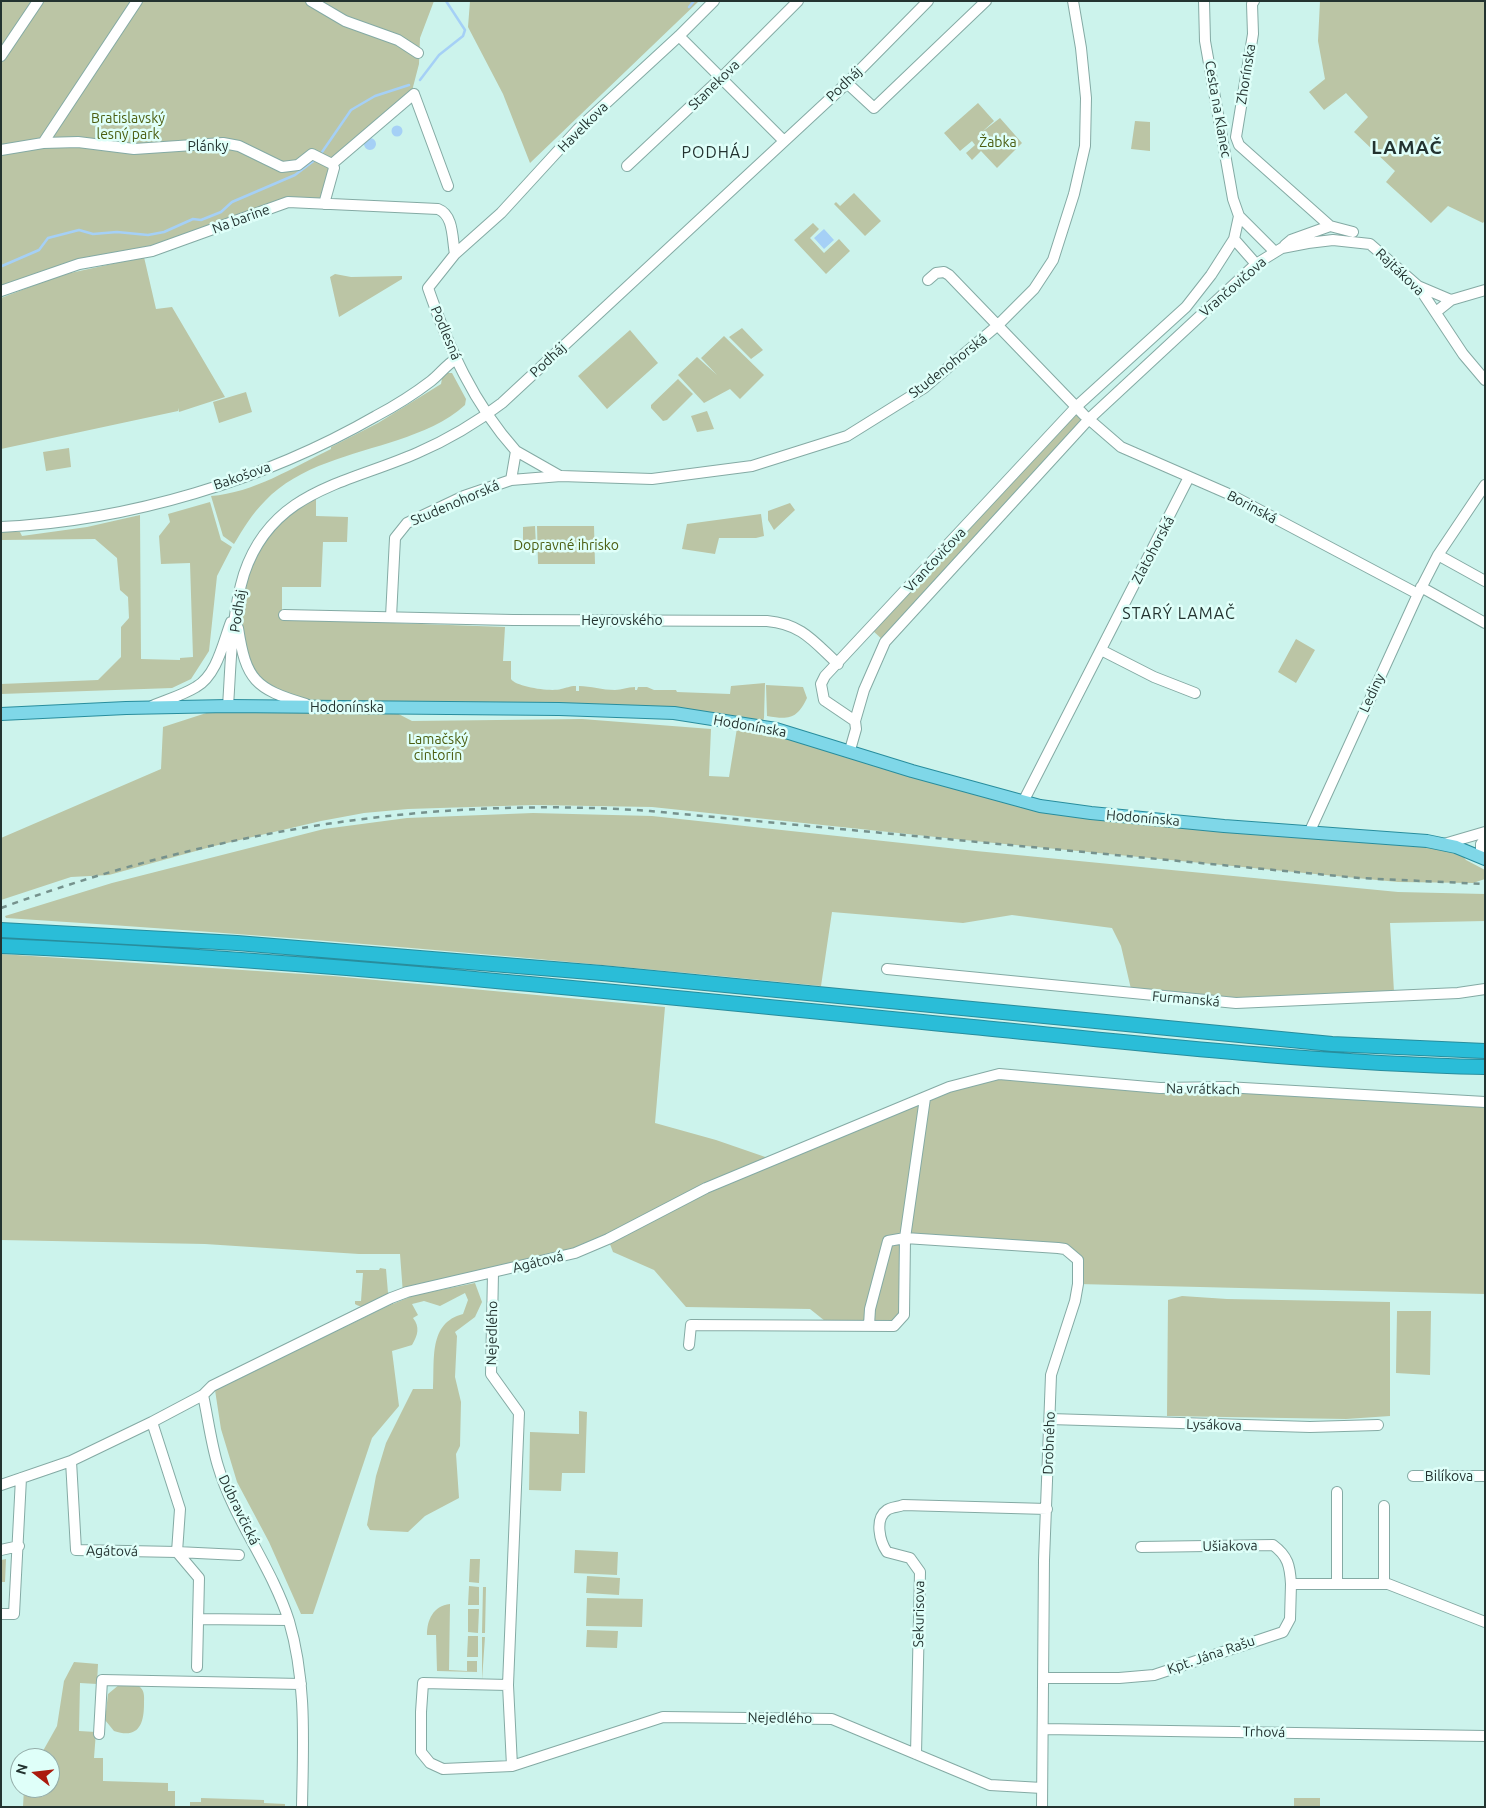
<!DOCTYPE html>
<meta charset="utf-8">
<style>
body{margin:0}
#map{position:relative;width:1486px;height:1808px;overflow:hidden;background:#ccf3ec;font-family:Ubuntu,sans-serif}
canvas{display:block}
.frame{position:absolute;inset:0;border:2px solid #233330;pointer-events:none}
.north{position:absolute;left:10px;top:1748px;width:50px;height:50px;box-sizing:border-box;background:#dffff9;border:1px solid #94ada9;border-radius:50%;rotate:286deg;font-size:14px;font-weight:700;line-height:20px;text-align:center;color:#233330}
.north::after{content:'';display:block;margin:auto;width:18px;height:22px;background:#ab1a0d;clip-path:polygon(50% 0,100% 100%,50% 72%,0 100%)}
</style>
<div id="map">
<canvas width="1486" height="1808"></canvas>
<div class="frame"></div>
<div class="north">N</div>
</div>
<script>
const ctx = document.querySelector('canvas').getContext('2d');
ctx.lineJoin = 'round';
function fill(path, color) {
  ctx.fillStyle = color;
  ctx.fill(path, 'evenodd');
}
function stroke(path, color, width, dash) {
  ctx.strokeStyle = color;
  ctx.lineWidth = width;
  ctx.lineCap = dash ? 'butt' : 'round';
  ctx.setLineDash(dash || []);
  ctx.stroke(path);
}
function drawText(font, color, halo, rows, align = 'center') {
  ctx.font = font + ' Ubuntu,sans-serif';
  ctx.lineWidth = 5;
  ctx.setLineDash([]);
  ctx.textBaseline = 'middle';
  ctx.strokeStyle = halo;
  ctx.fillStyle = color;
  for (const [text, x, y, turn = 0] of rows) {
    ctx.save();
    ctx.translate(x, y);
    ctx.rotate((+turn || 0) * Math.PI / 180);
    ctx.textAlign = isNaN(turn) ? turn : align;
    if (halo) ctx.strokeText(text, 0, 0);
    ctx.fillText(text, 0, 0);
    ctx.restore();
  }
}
const green = new Path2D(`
 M 1,1 L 434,1 L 420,38 L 419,64 L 413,87 L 414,94 L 332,164 L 324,204 L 288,202 L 152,251 L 1,288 Z
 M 470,1 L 699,1 L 530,163 L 503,94 L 468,27 Z
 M 1320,1 L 1485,1 L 1485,220 L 1483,223 L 1448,206 L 1431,223 L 1386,182 L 1395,171 L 1354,132 L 1368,117 L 1346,93 L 1324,110 L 1309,92 L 1325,79 L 1318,41 Z
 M 978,103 L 994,121 L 982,132 L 1000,118 L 1022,143 L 997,168 L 981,151 L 972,160 L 966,153 L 975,145 L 972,141 L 960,151 L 944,133 Z
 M 1135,121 L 1150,122 L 1150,151 L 1131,149 Z
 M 854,193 L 881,221 L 865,236 L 834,204 L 836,202 L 840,206 Z
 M 813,223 L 819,229 L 810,238 L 824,253 L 839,239 L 850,251 L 826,274 L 794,240 Z
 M 144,257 L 156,309 L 172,307 L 225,397 L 179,412 L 178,408 L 178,411 L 1,449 L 1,298 L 61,275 Z
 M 335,274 L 351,277 L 402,276 L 402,279 L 339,317 L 330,277 Z
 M 742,328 L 763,350 L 751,359 L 729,337 Z
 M 630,330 L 658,363 L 607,409 L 578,376 Z
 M 724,336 L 764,375 L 740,399 L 730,389 L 704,403 L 678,375 L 697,357 L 717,375 L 701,358 Z
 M 443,373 L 452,373 L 466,399 L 465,405 C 447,422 421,432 398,440 C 353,455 299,465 265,501 C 252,514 243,529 234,544 L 223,536 L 211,496 C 253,493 294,467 331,449 L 331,447 L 378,423 L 441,384 Z
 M 678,379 L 693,394 L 667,420 L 663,421 L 651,408 L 651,405 Z
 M 246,392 L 252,412 L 219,423 L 213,402 Z
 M 1077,406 L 1089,419 L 885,642 L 871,629 Z
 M 707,411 L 714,429 L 697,432 L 691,416 Z
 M 69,448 L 71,467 L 46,471 L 43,452 Z
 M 316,491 L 316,516 L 348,517 L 347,542 L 323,542 L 321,587 L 282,587 L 282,619 L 505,627 L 503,661 L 511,661 L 511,679 C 516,687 551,692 561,689 C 567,688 569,686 576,686 L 576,691 L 579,691 L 579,686 C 591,686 602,690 615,690 C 622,690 627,687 635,687 L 635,690 L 637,690 L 638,687 L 647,687 L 654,690 L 676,690 L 677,692 L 730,694 L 731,686 L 765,683 L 764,718 L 761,726 L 1004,798 L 1456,847 L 1466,860 L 1485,870 L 1485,879 L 1473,883 L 1398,882 L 974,841 L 652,807 L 534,805 L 408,809 L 364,813 L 321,821 L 214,846 L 109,875 L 71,877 L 1,900 L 1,838 L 161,769 L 163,727 L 228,706 L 291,700 L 249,671 L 236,609 L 261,540 ZM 385,707 L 696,716 L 738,722 L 729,777 L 709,776 L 711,729 L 582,719 L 412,721 Z
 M 210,502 L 221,540 L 232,547 L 217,576 L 209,651 L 191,679 L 172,688 L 1,694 L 1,684 L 98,680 L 121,657 L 121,627 L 129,618 L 128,597 L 120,590 L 117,558 L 95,539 L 1,540 L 1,532 L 20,532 L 22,536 L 87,527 L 140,515 L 141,659 L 180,660 L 180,658 L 193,657 L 190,563 L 161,564 L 159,536 L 170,522 L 168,514 Z
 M 790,503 L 795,510 L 774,530 L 768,520 L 768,511 Z
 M 761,514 L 764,536 L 756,538 L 719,538 L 715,554 L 682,549 L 687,524 Z
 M 535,526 L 536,546 L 523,546 L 523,527 Z
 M 537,526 L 594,526 L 595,564 L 538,564 Z
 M 1296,639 L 1315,650 L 1296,683 L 1278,672 Z
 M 766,685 L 803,687 L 807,698 C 797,719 789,720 767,716 Z
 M 533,813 L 652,816 L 976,851 L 1398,892 L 1485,894 L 1485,921 L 1390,923 L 1394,992 L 1236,999 L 1131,989 L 1121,946 L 1112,928 L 1012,915 L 963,923 L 832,912 L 821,986 C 550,959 279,935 6,918 L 5,916 L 112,883 L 324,829 L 407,818 Z
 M 1,954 L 333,976 L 665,1007 L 655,1123 L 716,1140 L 774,1160 L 925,1098 L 999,1074 L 1485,1102 L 1485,1294 L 1078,1284 L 1078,1260 L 1065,1249 L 906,1238 L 904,1315 L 894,1326 L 830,1325 L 810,1309 L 686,1307 L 654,1270 L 613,1252 L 608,1239 L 575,1253 L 403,1294 L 400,1254 L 359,1254 L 205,1244 L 1,1240 Z
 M 380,1268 L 386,1269 L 388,1293 C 382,1301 364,1311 355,1304 L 355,1301 L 361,1301 L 363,1273 L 356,1273 L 356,1270 L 379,1270 Z
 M 475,1283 L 482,1302 L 475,1317 L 455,1332 L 457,1336 L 455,1377 L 461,1402 L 460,1446 L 456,1454 L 459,1498 L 425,1516 L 408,1532 L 370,1530 L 367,1525 L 376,1476 L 386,1443 L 413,1389 L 433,1389 C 435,1360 428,1323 463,1314 L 468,1300 L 465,1293 L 440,1306 L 424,1301 L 412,1304 L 418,1315 L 413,1318 C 420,1327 418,1335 412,1345 L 392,1351 L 399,1406 L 372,1438 L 313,1614 L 301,1614 L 269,1542 L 237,1482 L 221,1429 L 215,1390 L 390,1305 L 415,1295 Z
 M 1182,1296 L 1227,1299 L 1390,1302 L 1390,1416 L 1346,1419 L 1167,1416 L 1168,1300 Z
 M 1397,1311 L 1431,1311 L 1430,1375 L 1396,1373 Z
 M 579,1411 L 587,1412 L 585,1473 L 562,1473 L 561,1491 L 529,1490 L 530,1432 L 579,1434 Z
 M 575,1550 L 618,1552 L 617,1575 L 574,1573 Z
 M 6,1559 L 5,1582 L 1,1582 L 1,1560 Z
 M 470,1559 L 480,1559 L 479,1583 L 469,1582 Z
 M 587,1576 L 620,1578 L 619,1595 L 586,1593 Z
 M 469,1586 L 479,1587 L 479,1605 L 468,1605 Z
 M 483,1587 L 486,1587 L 485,1633 L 482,1633 Z
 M 587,1598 L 643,1599 L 642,1627 L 586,1626 Z
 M 450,1604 L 449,1670 L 467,1671 L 467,1661 L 477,1661 L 477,1672 L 437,1671 L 436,1635 L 427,1635 C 427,1620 433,1606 450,1604 Z
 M 468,1609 L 479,1609 L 478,1633 L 468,1632 Z
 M 587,1630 L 618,1631 L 617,1648 L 586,1647 Z
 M 468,1636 L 478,1636 L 478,1657 L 467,1657 Z
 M 482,1637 L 485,1637 L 482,1680 Z
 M 74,1662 L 98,1664 L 97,1684 L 80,1683 L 79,1731 L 96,1732 L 94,1758 L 103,1758 L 103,1781 L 168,1783 L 168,1791 L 175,1791 L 175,1807 L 23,1807 L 24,1788 L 50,1788 L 50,1758 L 39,1758 L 57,1726 L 64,1681 Z
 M 120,1684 L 139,1686 C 145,1691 144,1696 144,1704 C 144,1725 138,1739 114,1731 L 105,1720 L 108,1694 Z
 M 201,1798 L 264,1800 L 264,1803 L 285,1804 L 285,1807 L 190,1807 L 190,1802 L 201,1802 Z
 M 1294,1798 L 1320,1798 L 1320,1806 L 1294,1807 Z`);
const water = new Path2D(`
 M391.5 131a5.5 5.5 0 1 1 11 0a5.5 5.5 0 1 1-11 0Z
 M364 144a6 6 0 1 1 12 0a6 6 0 1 1-12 0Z
 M 824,229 L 834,240 L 824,249 L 814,238 Z`);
const stream = new Path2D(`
 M 689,7 L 694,1
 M 420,80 L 439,55 L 463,36 L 465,30 L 446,1
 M 320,155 L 351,110 L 375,96 L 409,85
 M 2,266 L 39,250 L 48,238 L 79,230 L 93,234 L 117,232 L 148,235 L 164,232 L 193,219 L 201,220 L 221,212 L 232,202 L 295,175 L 316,159`);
const minor = new Path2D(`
 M 311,1 L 345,21 L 398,40 L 418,53
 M 1204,1 L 1205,41 L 1233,199 L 1239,216 L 1275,252
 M 1254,1 L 1252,4 L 1253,34 L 1236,137 L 1239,145 L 1330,226
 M 679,36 L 784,141
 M 1,56 L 38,1
 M 847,83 L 874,108 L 986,1
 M 43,143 L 137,1
 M 1,150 L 43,143 L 78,142 L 134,149 L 223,143 L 239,146 L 282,167 L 298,165 L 312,154 L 332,164
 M 627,166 L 722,77 L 798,1
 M 324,204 L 334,168 L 332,164 L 414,94 L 448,186
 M 1234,239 L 1256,264
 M 1285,245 L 1291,240 L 1330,226 L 1353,232
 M 928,280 L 936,273 L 944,272 L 949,275 L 1084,415 L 1121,447 L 1231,495 L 1418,594
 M 1418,286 L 1451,300
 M 1,291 L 79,264 L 152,251 L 288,202 L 438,209 C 454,215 452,239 455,254
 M 1436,312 L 1451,300 L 1485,290
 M 516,451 L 560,476
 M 511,480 L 516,451 C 473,403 449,348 428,288 L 455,254 L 501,213 L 578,129 L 679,36 L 714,1
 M 1,527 C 129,521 265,480 376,416 C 395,406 414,394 431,381 C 440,374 446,365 456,359
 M 1438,555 L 1485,581
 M 1421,587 L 1485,623
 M 284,615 L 513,620 L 767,621 C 802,624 814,642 838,664
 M 391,617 L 395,538 L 407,523 L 464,496 L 511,480 L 561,476 L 652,479 L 752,466 L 847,436 L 924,388 L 998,325 L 1034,289 L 1053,260 L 1074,194 L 1085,146 L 1086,98 L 1081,48 L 1073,1
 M 238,628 C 246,680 255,689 306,704
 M 1101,650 L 1154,677 L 1195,693
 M 152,706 C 166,700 183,695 196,687 C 217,675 223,643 231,622
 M 228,706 C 231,663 231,616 244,574 C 272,490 346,484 417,453 C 447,440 476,423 502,403 L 847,83 L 928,1
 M 855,721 L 824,700 L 821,684 L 825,676 L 1077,406 L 1186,307 L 1211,275 L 1234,239 L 1239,216
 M 850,750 L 856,729 L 855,721 L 864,690 L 885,642 L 1089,419 L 1256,264 L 1282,248 L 1308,243 L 1333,240 L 1370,244 L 1418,286 L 1463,354 L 1485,380
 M 1023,802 L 1189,477
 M 1309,833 L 1418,594 L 1438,555 L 1485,485
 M 1444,844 L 1485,832
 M 1481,857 L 1481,844 L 1485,839
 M 887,969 L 1236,1003 L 1458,993 L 1485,989
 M 493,1273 L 491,1374 L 519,1413 L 508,1685
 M 869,1325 L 870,1309 L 888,1241 L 905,1238 L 1058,1248 L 1065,1249 L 1078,1260 L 1078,1284 L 1075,1301 L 1051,1375 L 1044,1560 L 1042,1807
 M 689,1345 L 691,1325 L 894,1326 L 904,1315 L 905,1238 L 925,1098
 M 203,1395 C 208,1418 211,1443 218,1466 C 234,1520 272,1567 289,1621 C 307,1682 303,1745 302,1807
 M 1050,1419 L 1310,1427 L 1378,1425
 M 71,1461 L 76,1550 L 177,1552 L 180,1509 L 152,1422
 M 1413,1476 L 1485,1476
 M 1,1485 L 71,1461 L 152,1422 L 203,1395 L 212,1386 L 391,1298 L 407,1292 L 575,1253 L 608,1239 L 706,1188 L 949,1087 L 999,1074 L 1160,1088 L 1226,1087 L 1485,1102
 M 1141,1547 L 1273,1545 C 1288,1556 1290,1566 1291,1584
 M 1,1550 L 19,1546
 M 177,1552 L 199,1578 L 197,1667
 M 177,1552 L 239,1555
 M 1337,1584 L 1337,1492
 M 1384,1584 L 1384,1506
 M 1,1614 L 14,1614 L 21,1478
 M 198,1619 L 288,1620
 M 1044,1678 L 1119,1678 L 1154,1675 L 1283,1632 L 1290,1619 L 1291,1584 L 1388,1584 L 1485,1622
 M 1044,1729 L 1485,1736
 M 99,1734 L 102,1680 L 301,1684
 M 916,1754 L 920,1572 L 910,1558 L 887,1552 C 880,1542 874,1519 887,1510 C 891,1507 899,1507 903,1505 L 1047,1509
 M 512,1766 L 508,1685 L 423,1683 L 421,1712 L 421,1752 L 430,1763 L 443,1769 L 512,1766 L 663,1717 L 832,1719 L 990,1785 L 1042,1788`);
const major = new Path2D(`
 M 1,714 L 126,708 L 228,706 L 559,709 L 674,713 L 776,729 L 912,771 L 1040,806 L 1091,813 L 1224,826 L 1427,841 L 1456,847 L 1485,859`);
const highway = new Path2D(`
 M 1,930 L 237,943 L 602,973 L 1332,1044 L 1485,1051
 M 1,946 C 323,960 643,995 963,1026 C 1137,1043 1310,1063 1485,1067`);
const rail = new Path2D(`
 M 1,908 C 210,832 427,795 650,811 L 1359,878 L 1485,884`);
const streetNames = [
 ["Zhorínska",1246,74,-81],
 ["Podháj",844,84,-44],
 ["Stanekova",714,85,-44],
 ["Cesta na Klanec",1218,109,80],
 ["Havelkova",583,127,-45],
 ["Plánky",208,146],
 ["Na barine",241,219,-20],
 ["Rajtákova",1400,272,44],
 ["Vrančovičova",1233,287,-41],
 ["Podlesná",446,333,67],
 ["Podháj",548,360,-43],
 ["Studenohorská",948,366,-38],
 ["Bakošova",242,476,-19],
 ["Studenohorská",455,503,-23],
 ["Borinská",1252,507,28],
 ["Zlatohorská",1153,550,-62],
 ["Vrančovičova",935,560,-47],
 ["Podháj",238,611,-81],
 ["Heyrovského",622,620],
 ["Lediny",1372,693,-65],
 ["Hodonínska",347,707],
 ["Hodonínska",750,726,10],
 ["Hodonínska",1143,818,5],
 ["Furmanská",1186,999,5],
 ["Na vrátkach",1203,1089,1],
 ["Agátová",538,1262,-14],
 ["Nejedlého",492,1333,-89],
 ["Lysákova",1214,1425,2],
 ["Drobného",1049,1443,-88],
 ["Bilíkova",1449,1476],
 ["Dúbravčická",239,1510,64],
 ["Ušiakova",1230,1546,-1],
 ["Agátová",112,1551,1],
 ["Sekurisova",919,1614,-89],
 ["Kpt. Jána Rašu",1211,1655,-19],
 ["Nejedlého",780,1718,1],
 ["Trhová",1264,1732,1]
];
const parkNames = [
 ["Bratislavský",128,118],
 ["lesný park",128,134],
 ["Žabka",998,142],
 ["Dopravné ihrisko",566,545],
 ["Lamačský",438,739],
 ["cintorín",438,755]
];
const quarterNames = [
 ["PODHÁJ",716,153],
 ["STARÝ LAMAČ",1179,614]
];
const districtNames = [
 ["LAMAČ",1407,148]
];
fill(green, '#bbc5a5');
fill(water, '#a5d0f6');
stroke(stream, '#a5d0f6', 2.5);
stroke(minor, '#84aaa4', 12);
stroke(major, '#288d9d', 14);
stroke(highway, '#288d9d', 16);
stroke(minor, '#fff', 10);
stroke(major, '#7fd7e8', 12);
stroke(highway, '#2abdd8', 14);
stroke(rail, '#76928d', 2.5, [6, 6]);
drawText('14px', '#233330', '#dffff9', streetNames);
drawText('14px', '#4b5d10', '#dffff9', parkNames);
ctx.letterSpacing = '1px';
drawText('16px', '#233330', '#dffff9', quarterNames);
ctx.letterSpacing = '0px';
ctx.letterSpacing = '1px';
drawText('bold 19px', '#233330', '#dffff9', districtNames);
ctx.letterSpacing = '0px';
</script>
